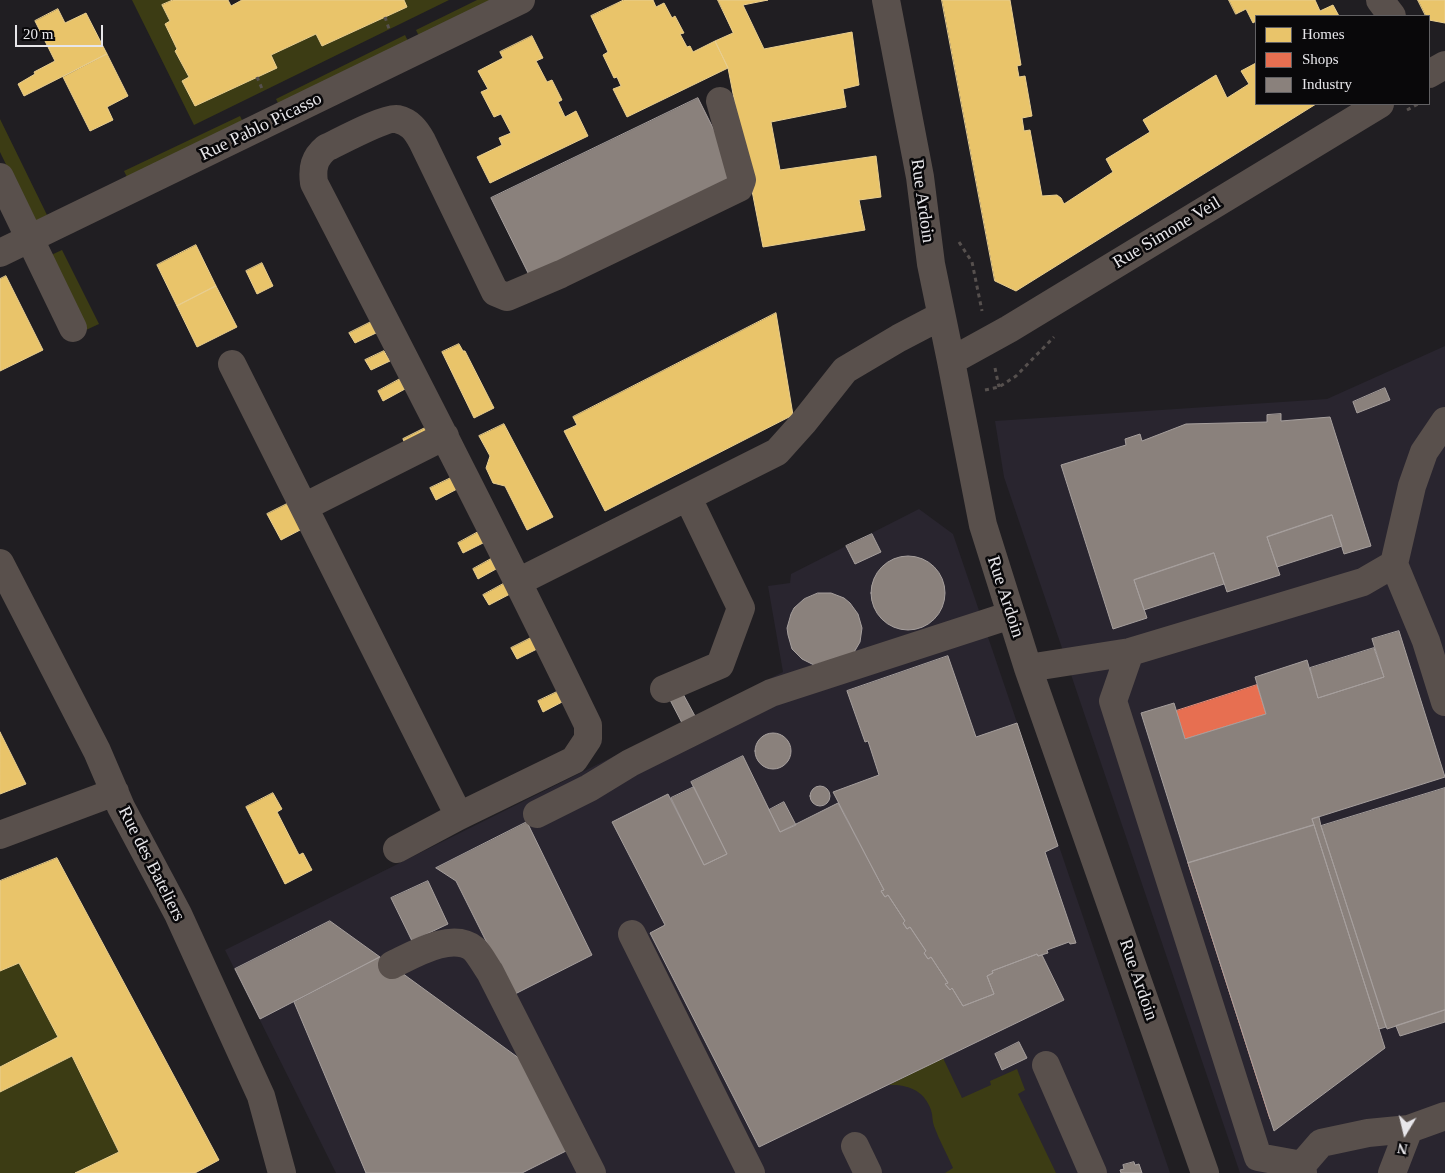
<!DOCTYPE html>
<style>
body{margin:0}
#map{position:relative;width:1445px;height:1173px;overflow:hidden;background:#201e22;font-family:Georgia,serif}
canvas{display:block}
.legend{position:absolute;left:1255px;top:15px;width:175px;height:90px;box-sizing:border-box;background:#09080a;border:1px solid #626164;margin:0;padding:6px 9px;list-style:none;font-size:15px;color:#e7e6ea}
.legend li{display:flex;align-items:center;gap:10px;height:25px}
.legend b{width:25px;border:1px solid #626164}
.north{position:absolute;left:1380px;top:1108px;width:50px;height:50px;-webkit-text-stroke:4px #09080a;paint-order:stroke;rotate:189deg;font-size:14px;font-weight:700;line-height:20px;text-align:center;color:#e7e6ea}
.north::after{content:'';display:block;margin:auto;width:18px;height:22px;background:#e7e6ea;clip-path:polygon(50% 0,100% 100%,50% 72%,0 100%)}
.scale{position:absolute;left:15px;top:25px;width:88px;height:22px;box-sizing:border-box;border:2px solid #e7e6ea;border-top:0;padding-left:6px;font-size:15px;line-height:18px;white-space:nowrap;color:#e7e6ea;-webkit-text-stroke:4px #09080a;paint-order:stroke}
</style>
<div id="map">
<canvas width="1445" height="1173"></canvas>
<ul class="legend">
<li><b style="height:14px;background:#e9c46a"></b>Homes</li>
<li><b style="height:14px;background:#e76f51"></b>Shops</li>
<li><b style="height:14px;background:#8a817c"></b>Industry</li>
</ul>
<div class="north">N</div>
<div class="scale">20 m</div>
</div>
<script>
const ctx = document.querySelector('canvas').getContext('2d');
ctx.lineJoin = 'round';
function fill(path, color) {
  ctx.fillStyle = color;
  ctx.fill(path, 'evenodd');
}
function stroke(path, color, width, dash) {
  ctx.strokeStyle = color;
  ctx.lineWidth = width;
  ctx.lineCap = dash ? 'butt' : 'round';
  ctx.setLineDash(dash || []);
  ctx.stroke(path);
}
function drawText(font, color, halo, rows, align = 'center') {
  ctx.font = font + ' Georgia,serif';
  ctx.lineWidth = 5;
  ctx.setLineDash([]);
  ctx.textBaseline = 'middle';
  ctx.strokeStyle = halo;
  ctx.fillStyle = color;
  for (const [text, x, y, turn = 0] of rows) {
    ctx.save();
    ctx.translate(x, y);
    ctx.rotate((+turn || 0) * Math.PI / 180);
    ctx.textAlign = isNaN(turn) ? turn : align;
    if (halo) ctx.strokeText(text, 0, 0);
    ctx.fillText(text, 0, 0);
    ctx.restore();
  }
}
const built = new Path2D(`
 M 1445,346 L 1445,1173 L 1240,1173 L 1004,477 L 995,421 L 1327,399 Z
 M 919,509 L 953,534 L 1170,1173 L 336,1173 L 225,950 L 783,672 L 768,586 L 790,583 L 791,574 Z`);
const green = new Path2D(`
 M 132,0 L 173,0 L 162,5 L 170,21 L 165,24 L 177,49 L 175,51 L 189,77 L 271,55 L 316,34 L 322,46 L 407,7 L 404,0 L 449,0 L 194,125 Z
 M 477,0 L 502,0 L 421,40 L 416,30 Z
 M 405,35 L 410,45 L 281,109 L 276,99 Z
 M 240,116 L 245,126 L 129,181 L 124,171 Z
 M 0,119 L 47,215 L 34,222 L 0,152 Z
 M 62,250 L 99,324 L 86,330 L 49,256 Z
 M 19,963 L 58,1037 L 0,1067 L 0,971 Z
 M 72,1056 L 119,1152 L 75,1173 L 0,1173 L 0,1092 Z
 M 943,1058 L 962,1098 L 991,1085 L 990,1081 L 1017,1069 L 1025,1090 L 1018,1094 L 1056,1173 L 945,1173 L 953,1168 C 947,1154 939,1140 934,1126 C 932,1121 933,1116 931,1110 C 925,1091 908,1084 889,1085 Z`);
const homes = new Path2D(`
 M 173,0 L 228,0 L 231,6 L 242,0 L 404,0 L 407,7 L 322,46 L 316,34 L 271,55 L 277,68 L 195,106 L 182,81 L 189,77 L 175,51 L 177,49 L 165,24 L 170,21 L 162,5 Z
 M 624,0 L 653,0 L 656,7 L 664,3 L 672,18 L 675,16 L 684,33 L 680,34 L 687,47 L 690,46 L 693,52 L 715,41 L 728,68 L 627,117 L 613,89 L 621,86 L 617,77 L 614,78 L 603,55 L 608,52 L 591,16 Z
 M 718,0 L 768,0 L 743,5 L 764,49 L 852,32 L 859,85 L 843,89 L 846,107 L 771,122 L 780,170 L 876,156 L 881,197 L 859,200 L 865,230 L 763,247 L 728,68 L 715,41 L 733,33 Z
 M 942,0 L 1010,0 L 1021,65 L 1017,66 L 1019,77 L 1025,76 L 1032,116 L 1022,118 L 1024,131 L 1030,130 L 1042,196 L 1057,195 L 1061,198 L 1064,204 L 1113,172 L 1106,159 L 1150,132 L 1143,120 L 1216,75 L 1227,98 L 1249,84 L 1241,71 L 1256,63 L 1256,104 L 1316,104 L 1016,291 L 995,281 Z
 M 1229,0 L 1315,0 L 1320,11 L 1333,5 L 1339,16 L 1256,16 L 1256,21 L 1253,23 L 1246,9 L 1236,14 Z
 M 1418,0 L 1445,0 L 1445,23 L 1429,20 L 1429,16 L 1426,16 Z
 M 58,9 L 65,23 L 86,13 L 107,54 L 24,96 L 18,84 L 35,74 L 34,72 L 55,61 L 35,21 Z
 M 532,36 L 543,58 L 536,61 L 547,82 L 552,80 L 562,100 L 558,102 L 565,117 L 576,111 L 588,136 L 490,183 L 477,157 L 502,145 L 499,138 L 511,133 L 501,114 L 494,117 L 481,92 L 488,89 L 478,71 L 503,58 L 500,52 Z
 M 107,54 L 128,96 L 107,107 L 113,120 L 90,131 L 63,77 Z
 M 196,245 L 216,286 L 177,306 L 157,265 Z
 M 262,263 L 273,286 L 257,294 L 246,271 Z
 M 6,276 L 43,350 L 0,371 L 0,279 Z
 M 216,286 L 237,327 L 197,347 L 177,306 Z
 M 776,313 L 793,415 L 605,511 L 564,431 L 577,425 L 573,417 Z
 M 371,322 L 376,333 L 355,343 L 349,333 Z
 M 459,344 L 463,351 L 465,351 L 494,408 L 474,418 L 442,352 Z
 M 384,351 L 390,361 L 371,370 L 365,360 Z
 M 400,379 L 405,389 L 383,401 L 378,391 Z
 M 504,424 L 553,517 L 527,530 L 505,486 L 493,483 L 486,468 L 490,456 L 479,436 Z
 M 425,428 L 430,439 L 408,450 L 403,439 Z
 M 453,477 L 459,488 L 436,500 L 430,488 Z
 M 289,503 L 302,529 L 281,540 L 267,514 Z
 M 480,531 L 485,542 L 463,553 L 458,543 Z
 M 491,559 L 496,569 L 478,579 L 473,569 Z
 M 505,583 L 510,594 L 489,605 L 483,595 Z
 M 533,637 L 539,648 L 517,659 L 511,648 Z
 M 559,691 L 564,701 L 543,712 L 538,701 Z
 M 0,732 L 26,784 L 0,794 Z
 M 273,793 L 282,809 L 277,812 L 299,855 L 303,853 L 312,870 L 285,884 L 246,807 Z
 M 57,858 L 219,1160 L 195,1173 L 75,1173 L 119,1152 L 72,1056 L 0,1092 L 0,1067 L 58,1037 L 19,963 L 0,971 L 0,881 Z`);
const shops = new Path2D(`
 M 1257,685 L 1266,714 L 1185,739 L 1176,711 Z
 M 1314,825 L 1379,1029 L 1319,1048 L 1323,1060 L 1291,1070 L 1303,1109 L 1270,1119 L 1188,863 Z`);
const industry = new Path2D(`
 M 698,98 L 738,178 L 531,279 L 491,198 Z
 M 1385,388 L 1390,400 L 1357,413 L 1353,402 Z
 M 1281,414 L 1281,421 L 1330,417 L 1371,546 L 1344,554 L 1332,515 L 1267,537 L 1280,575 L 1227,592 L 1214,553 L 1134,580 L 1147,618 L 1113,629 L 1061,465 L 1126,445 L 1125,439 L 1140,434 L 1142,441 L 1186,424 L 1267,422 L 1267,415 Z
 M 1332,515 L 1342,546 L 1277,567 L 1267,537 Z
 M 872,534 L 881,552 L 855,564 L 846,546 Z
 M 1214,553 L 1224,584 L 1144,610 L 1134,580 Z
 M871 593a37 37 0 1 1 74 0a37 37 0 1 1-74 0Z
 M 818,593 L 831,593 L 844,598 L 850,603 L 858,614 L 862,628 L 860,642 L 853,654 L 814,665 L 802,659 L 792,649 L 788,635 L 787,628 L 791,614 L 794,608 L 804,599 Z
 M 1399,631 L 1445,777 L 1312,819 L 1314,825 L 1188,863 L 1141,713 L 1174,703 L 1185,739 L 1266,714 L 1255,677 L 1307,660 L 1318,698 L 1384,677 L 1372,639 Z
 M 1374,648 L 1384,677 L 1318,698 L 1310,668 Z
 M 948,656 L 976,737 L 1017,723 L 1058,846 L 1045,852 L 1076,943 L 1070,944 L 1069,942 L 1047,950 L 1048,953 L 1038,956 L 1037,954 L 992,971 L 993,973 L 987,976 L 994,994 L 963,1006 L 952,988 L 950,990 L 945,984 L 948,983 L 931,957 L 928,959 L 924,953 L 926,951 L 910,927 L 907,929 L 903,923 L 905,921 L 888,895 L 885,897 L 881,891 L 884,890 L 833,792 L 879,775 L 868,741 L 865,742 L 847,691 Z
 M 682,692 L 695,716 L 682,723 L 669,698 Z
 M755 751a18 18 0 1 1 36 0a18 18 0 1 1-36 0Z
 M 743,756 L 780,832 L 838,803 L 884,890 L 881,891 L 885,897 L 888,895 L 905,921 L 903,923 L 907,929 L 910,927 L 926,951 L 924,953 L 928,959 L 931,957 L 948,983 L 945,984 L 950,990 L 952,988 L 963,1006 L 994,994 L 987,976 L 993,973 L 992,971 L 1037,954 L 1038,956 L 1042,955 L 1064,1000 L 759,1147 L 650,933 L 665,925 L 612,822 L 668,794 L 704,865 L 727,854 L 691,782 Z
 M810 796a10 10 0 1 1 20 0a10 10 0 1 1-20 0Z
 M 694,787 L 727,854 L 704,865 L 671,798 Z
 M 1445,788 L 1445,1010 L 1387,1029 L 1321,826 Z
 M 784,802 L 796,825 L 780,832 L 769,810 Z
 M 1319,817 L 1321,826 L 1386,1027 L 1379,1029 L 1314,825 L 1312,819 Z
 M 527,822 L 592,955 L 513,995 L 456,881 L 436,868 Z
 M 1314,825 L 1385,1048 L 1274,1131 L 1188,863 Z
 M 428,881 L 448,924 L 412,941 L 391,898 Z
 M 330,921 L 380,957 L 260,1019 L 235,969 Z
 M 380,957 L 538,1072 L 576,1146 L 522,1173 L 366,1173 L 294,1002 Z
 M 1445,1010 L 1445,1022 L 1400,1036 L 1396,1026 Z
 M 1019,1042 L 1027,1058 L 1002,1070 L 995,1054 Z
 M 1134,1162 L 1135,1165 L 1139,1164 L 1142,1173 L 1121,1173 L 1120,1170 L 1124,1169 L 1123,1165 Z`);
const path = new Path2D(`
 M 385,17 L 389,29
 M 257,77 L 263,91
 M 1407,110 L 1418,104
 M 959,242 L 972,262 L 982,311
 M 995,368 L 999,387
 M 985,390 L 999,387 L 1016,376 L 1054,337`);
const minor = new Path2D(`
 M 886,0 L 920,177 L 931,264 L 951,361 L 983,525 L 1028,668 L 1205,1173
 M 1380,0 L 1392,16
 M 1429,74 L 1445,65
 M 0,177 L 73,328
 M 0,253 L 521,0
 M 951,361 L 1009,329 L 1380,104
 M 232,364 L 459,816
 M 304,507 L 445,436
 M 0,563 L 97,751 L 121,807 L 178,914 L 261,1096 L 282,1173
 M 1394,564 L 1426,641 L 1445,702
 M 518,582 L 777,452 L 803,423 L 845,370 L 899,338 L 941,316
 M 1130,652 L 1113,701 L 1258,1157 L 1302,1165
 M 1028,668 L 1130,652 L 1363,582 L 1394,564 L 1412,486 L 1424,452 L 1445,421
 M 664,689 L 720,665 L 741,608 L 688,498
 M 537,814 L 589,788 L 630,763 L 771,693 L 1011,615
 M 0,835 L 115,792
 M 397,849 L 459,816 L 574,760 L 588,739 L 588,725 C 500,543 407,363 314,183 C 312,168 314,158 326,148 C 339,142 385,117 397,119 C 410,122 416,130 422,141 L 495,292 L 507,297 L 561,274 L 739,188 L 742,180 L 720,101
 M 632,934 L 751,1173
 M 392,965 C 413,955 452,931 474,949 C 480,955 485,965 490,972 L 592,1173
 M 1046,1065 L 1093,1173
 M 855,1146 L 868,1173
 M 1303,1173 L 1302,1165 L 1321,1143 L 1368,1133 L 1409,1129
 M 1392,1173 L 1409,1129 L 1445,1116`);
const streetNames = [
 ["Rue Pablo Picasso",261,127,-26],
 ["Rue Ardoin",922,201,82],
 ["Rue Simone Veil",1167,233,-31],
 ["Rue Ardoin",1005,597,72],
 ["Rue des Bateliers",151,864,63],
 ["Rue Ardoin",1138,980,71]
];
fill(built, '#29252f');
fill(green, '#3c3c14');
fill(homes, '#e9c46a');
stroke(homes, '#e8ce90', 1);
fill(shops, '#e76f51');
stroke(shops, '#e7937f', 1);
fill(industry, '#8a817c');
stroke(industry, '#a69f9d', 1);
stroke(path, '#56504e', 3, [4, 4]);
stroke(minor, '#59504c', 28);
drawText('18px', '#e7e6ea', '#09080a', streetNames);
</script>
